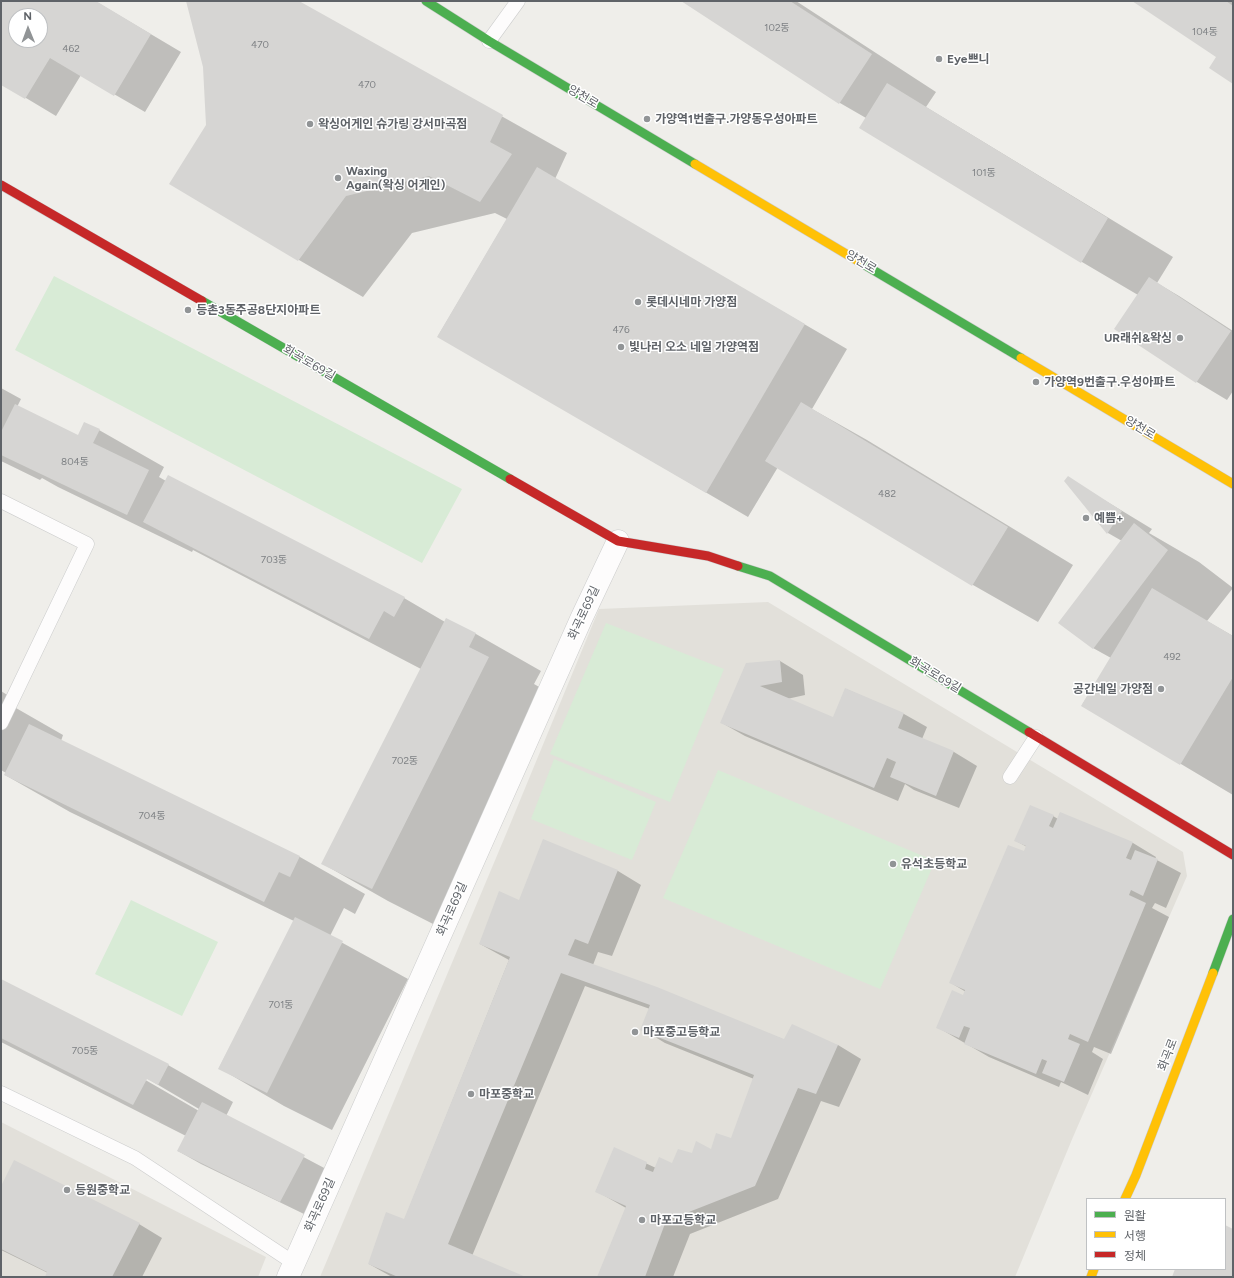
<!DOCTYPE html>
<meta charset="utf-8">
<style>
body{margin:0}
#map{position:relative;width:1234px;height:1278px;overflow:hidden;background:#efeeea;font-family:Figtree,"Noto Sans KR",sans-serif}
canvas{display:block}
.frame{position:absolute;inset:0;border:2px solid #5f6368;pointer-events:none}
.legend{position:absolute;left:1086px;top:1198px;width:140px;height:72px;box-sizing:border-box;background:#fff;border:1px solid #bfc1c3;margin:0;padding:5px 7px;list-style:none;font-size:12px;color:#5f6368}
.legend li{display:flex;align-items:center;gap:8px;height:20px}
.legend b{width:20px;border:1px solid #bfc1c3}
.north{position:absolute;left:8px;top:8px;width:40px;height:40px;box-sizing:border-box;background:#fff;border:1px solid #bfc1c3;border-radius:50%;rotate:359deg;font-size:11px;font-weight:700;line-height:16px;text-align:center;color:#5f6368}
.north::after{content:'';display:block;margin:auto;width:14px;height:18px;background:#919496;clip-path:polygon(50% 0,100% 100%,50% 72%,0 100%)}
</style>
<div id="map">
<canvas width="1234" height="1278"></canvas>
<div class="frame"></div>
<ul class="legend">
<li><b style="height:5px;background:#4caf50"></b>원활</li>
<li><b style="height:5px;background:#ffc107"></b>서행</li>
<li><b style="height:5px;background:#c62828"></b>정체</li>
</ul>
<div class="north">N</div>
</div>
<script>
const ctx = document.querySelector('canvas').getContext('2d');
ctx.lineJoin = 'round';
function fill(path, color) {
  ctx.fillStyle = color;
  ctx.fill(path, 'evenodd');
}
function stroke(path, color, width, dash) {
  ctx.strokeStyle = color;
  ctx.lineWidth = width;
  ctx.lineCap = dash ? 'butt' : 'round';
  ctx.setLineDash(dash || []);
  ctx.stroke(path);
}
function drawText(font, color, halo, rows, align = 'center') {
  ctx.font = font + ' Figtree,"Noto Sans KR",sans-serif';
  ctx.lineWidth = 3;
  ctx.setLineDash([]);
  ctx.textBaseline = 'middle';
  ctx.strokeStyle = halo;
  ctx.fillStyle = color;
  for (const [text, x, y, turn = 0] of rows) {
    ctx.save();
    ctx.translate(x, y);
    ctx.rotate((+turn || 0) * Math.PI / 180);
    ctx.textAlign = isNaN(turn) ? turn : align;
    if (halo) ctx.strokeText(text, 0, 0);
    ctx.fillText(text, 0, 0);
    ctx.restore();
  }
}
const education = new Path2D(`
 M 768,602 L 1183,852 L 1187,876 L 1073,1137 L 1015,1277 L 320,1277 L 509,827 L 599,609 Z
 M 1,1122 L 266,1257 L 258,1277 L 1,1277 Z`);
const green = new Path2D(`
 M 54,276 L 462,489 L 422,563 L 15,350 Z
 M 606,623 L 724,669 L 670,802 L 550,754 Z
 M 554,759 L 656,802 L 632,860 L 531,819 Z
 M 718,770 L 935,861 L 880,989 L 663,898 Z
 M 131,900 L 218,942 L 182,1016 L 95,974 Z`);
const shadow = new Path2D(`
 M 1,1 L 95,1 L 181,52 L 145,112 L 81,75 L 56,116 L 1,83 ZM 16,16 L 40,16 L 40,40 L 16,40 Z
 M 187,1 L 297,1 L 567,153 L 555,179 L 847,349 L 812,409 L 867,440 L 1073,565 L 1038,622 L 973,585 L 778,467 L 748,517 L 438,336 L 507,219 L 495,213 L 412,233 L 363,297 L 299,260 L 207,126 L 204,66 Z
 M 683,1 L 796,1 L 936,92 L 926,107 L 1173,257 L 1157,283 L 1179,296 L 1233,331 L 1233,391 L 1227,400 L 1197,382 L 1116,328 L 1138,295 L 1082,262 L 861,127 L 866,118 L 840,103 Z
 M 1134,1 L 1233,1 L 1233,83 L 1217,57 Z
 M 1,388 L 21,399 L 17,407 L 78,436 L 99,430 L 164,467 L 159,477 L 166,481 L 404,598 L 445,622 L 446,619 L 476,634 L 541,671 L 534,684 L 553,695 L 437,926 L 388,901 L 323,864 L 421,669 L 193,550 L 192,552 L 58,487 L 42,478 L 40,480 L 1,461 Z
 M 1068,478 L 1152,529 L 1149,533 L 1199,562 L 1233,588 L 1207,621 L 1233,636 L 1233,795 L 1082,705 L 1111,658 L 1093,648 L 1122,541 L 1108,533 Z
 M 780,661 L 803,675 L 805,695 L 787,699 L 834,719 L 846,689 L 904,714 L 927,727 L 922,739 L 954,752 L 977,766 L 959,808 L 914,790 L 905,784 L 898,801 L 745,736 L 722,723 Z
 M 1,691 L 12,698 L 9,704 L 63,735 L 61,741 L 300,857 L 365,894 L 355,914 L 344,908 L 330,936 L 408,979 L 332,1130 L 284,1106 L 219,1068 L 294,921 L 70,812 L 5,775 L 6,773 L 1,770 Z
 M 1060,813 L 1133,843 L 1156,857 L 1155,859 L 1181,873 L 1166,908 L 1155,903 L 1152,908 L 1169,917 L 1111,1054 L 1094,1047 L 1092,1052 L 1103,1059 L 1088,1095 L 1061,1082 L 1059,1087 L 989,1057 L 937,1027 L 964,996 L 966,992 L 951,983 L 1024,852 L 1027,847 L 1016,841 L 1053,816 L 1058,819 Z
 M 544,841 L 618,871 L 641,885 L 612,956 L 598,952 L 593,965 L 785,1040 L 838,1045 L 861,1059 L 839,1107 L 821,1101 L 778,1199 L 690,1234 L 673,1277 L 598,1277 L 626,1208 L 596,1191 L 615,1149 L 656,1168 L 672,1164 L 692,1155 L 711,1150 L 732,1139 L 754,1079 L 665,1043 L 642,1029 L 650,1009 L 585,986 L 472,1256 L 524,1277 L 392,1277 L 369,1264 L 404,1221 L 509,960 L 480,944 L 520,901 Z
 M 1,980 L 168,1065 L 233,1102 L 226,1116 L 328,1170 L 304,1214 L 201,1164 L 178,1151 L 186,1136 L 1,1042 ZM 143,1076 L 199,1109 L 199,1111 L 142,1078 Z
 M 1,1188 L 139,1224 L 162,1238 L 142,1277 L 46,1277 L 48,1273 L 1,1250 Z`);
const building = new Path2D(`
 M 1,1 L 96,1 L 151,34 L 114,96 L 50,58 L 25,99 L 1,85 ZM 16,16 L 40,16 L 40,40 L 16,40 Z
 M 186,1 L 299,1 L 503,115 L 490,142 L 512,154 L 480,202 L 429,176 L 346,196 L 298,261 L 169,184 L 206,125 L 203,67 Z
 M 681,1 L 790,1 L 872,54 L 839,104 Z
 M 1132,1 L 1226,1 L 1233,6 L 1233,84 L 1209,68 L 1216,57 Z
 M 887,83 L 1108,218 L 1081,263 L 859,128 Z
 M 537,167 L 805,324 L 706,493 L 437,337 Z
 M 1149,277 L 1231,331 L 1196,383 L 1114,329 Z
 M 801,402 L 1008,527 L 972,586 L 765,461 Z
 M 15,404 L 78,435 L 84,422 L 100,429 L 93,443 L 149,470 L 127,515 L 1,455 L 1,432 Z
 M 168,475 L 405,597 L 394,617 L 384,611 L 369,639 L 143,522 Z
 M 1068,476 L 1122,511 L 1107,534 L 1064,481 Z
 M 1134,523 L 1168,550 L 1093,649 L 1058,623 Z
 M 1152,588 L 1233,636 L 1233,677 L 1180,765 L 1081,706 Z
 M 446,618 L 476,633 L 469,647 L 489,657 L 372,889 L 321,864 Z
 M 780,660 L 782,682 L 760,686 L 833,717 L 845,688 L 904,713 L 898,728 L 954,751 L 936,796 L 890,777 L 896,762 L 887,758 L 874,788 L 720,723 L 746,663 Z
 M 29,724 L 300,856 L 290,877 L 279,872 L 264,902 L 4,775 Z
 M 1030,805 L 1054,815 L 1049,826 L 1053,828 L 1060,812 L 1133,842 L 1126,858 L 1131,860 L 1135,850 L 1158,859 L 1143,896 L 1131,890 L 1129,895 L 1146,903 L 1088,1042 L 1070,1034 L 1068,1039 L 1080,1044 L 1064,1082 L 1042,1073 L 1047,1061 L 1042,1059 L 1036,1074 L 964,1044 L 970,1028 L 964,1026 L 959,1038 L 936,1028 L 952,990 L 963,995 L 965,990 L 949,983 L 1008,845 L 1024,851 L 1026,846 L 1014,841 Z
 M 543,839 L 618,870 L 588,944 L 575,939 L 568,955 L 657,987 L 784,1039 L 792,1024 L 838,1045 L 816,1094 L 798,1088 L 755,1186 L 666,1221 L 645,1277 L 597,1277 L 626,1206 L 595,1192 L 614,1147 L 647,1162 L 645,1169 L 653,1172 L 659,1157 L 672,1163 L 678,1149 L 692,1153 L 696,1141 L 711,1149 L 716,1133 L 731,1138 L 754,1075 L 640,1030 L 650,1005 L 561,973 L 448,1244 L 526,1277 L 398,1277 L 368,1264 L 386,1212 L 404,1219 L 510,957 L 479,944 L 499,891 L 519,900 Z
 M 295,917 L 343,941 L 267,1093 L 218,1069 Z
 M 1,979 L 169,1064 L 158,1085 L 147,1079 L 133,1105 L 1,1038 Z
 M 202,1102 L 305,1155 L 280,1202 L 177,1151 Z
 M 14,1160 L 140,1223 L 112,1277 L 45,1277 L 47,1272 L 1,1249 L 1,1186 Z
 M 1225,1225 L 1233,1229 L 1233,1277 L 1172,1277 L 1175,1269 L 1225,1269 Z`);
const lane = new Path2D(`
 M 489,41 L 518,1
 M 1,501 L 87,544 L 1,723
 M 1010,777 L 1036,737
 M 1,1093 L 135,1158 L 294,1263`);
const street = new Path2D(`
 M 288,1277 L 582,617 L 618,541`);
const fast = new Path2D(`
 M 426,1 L 489,41 L 695,164
 M 858,261 L 1021,358
 M 202,301 L 510,479
 M 738,566 L 770,576 L 1029,732
 M 1213,973 L 1233,919`);
const slow = new Path2D(`
 M 695,164 L 858,261
 M 1021,358 L 1233,484
 M 1125,1199 L 1136,1175 L 1213,973
 M 1091,1277 L 1094,1269`);
const jam = new Path2D(`
 M 1,185 L 202,301
 M 510,479 L 618,541 L 708,556 L 738,566
 M 1029,732 L 1233,855`);
const markers = [
 [939,59,4,"#919496"],
 [647,119,4,"#919496"],
 [310,124,4,"#919496"],
 [338,178,4,"#919496"],
 [638,302,4,"#919496"],
 [188,310,4,"#919496"],
 [1180,338,4,"#919496"],
 [621,347,4,"#919496"],
 [1036,382,4,"#919496"],
 [1086,518,4,"#919496"],
 [1161,689,4,"#919496"],
 [893,864,4,"#919496"],
 [635,1032,4,"#919496"],
 [471,1094,4,"#919496"],
 [67,1190,4,"#919496"],
 [642,1220,4,"#919496"]
];
const numberNames = [
 ["102동",777,28],
 ["104동",1205,32],
 ["470",260,45],
 ["462",71,49],
 ["470",367,85],
 ["101동",984,173],
 ["476",621,330],
 ["804동",75,462],
 ["482",887,494],
 ["703동",274,560],
 ["492",1172,657],
 ["702동",405,761],
 ["704동",152,816],
 ["701동",281,1005],
 ["705동",85,1051]
];
const poiNames = [
 ["Eye쁘니",947,59],
 ["가양역1번출구.가양동우성아파트",655,119],
 ["왁싱어게인 슈가링 강서마곡점",318,124],
 ["Waxing",346,171],
 ["Again(왁싱 어게인)",346,185],
 ["롯데시네마 가양점",646,302],
 ["등촌3동주공8단지아파트",196,310],
 ["UR래쉬&왁싱",1172,338,"right"],
 ["빛나러 오소 네일 가양역점",629,347],
 ["가양역9번출구.우성아파트",1044,382],
 ["예쁨+",1094,518],
 ["공간네일 가양점",1153,689,"right"],
 ["유석초등학교",901,864],
 ["마포중고등학교",643,1032],
 ["마포중학교",479,1094],
 ["등원중학교",75,1190],
 ["마포고등학교",650,1220]
];
const streetNames = [
 ["양천로",583,97,31],
 ["양천로",861,262,31],
 ["화곡로69길",309,363,30],
 ["양천로",1140,428,31],
 ["화곡로69길",584,613,-65],
 ["화곡로69길",935,675,31],
 ["화곡로69길",452,909,-66],
 ["화곡로",1168,1055,-69],
 ["화곡로69길",320,1205,-66]
];
fill(education, '#e2e0da');
fill(green, '#d8ebd6');
fill(shadow, '#0003');
fill(building, '#d6d5d3');
stroke(lane, '#cbcccc', 15);
stroke(street, '#cbcccc', 23);
stroke(fast, '#cacacb', 10);
stroke(slow, '#cacacb', 10);
stroke(jam, '#cacacb', 10);
stroke(lane, '#fdfcfc', 14);
stroke(street, '#fdfcfc', 22);
stroke(fast, '#4caf50', 9);
stroke(slow, '#ffc107', 9);
stroke(jam, '#c62828', 9);
for (const [x, y, r, color] of markers) {
  const dot = new Path2D();
  dot.arc(x, y, r, 0, 2 * Math.PI);
  ctx.fillStyle = color;
  ctx.fill(dot);
  stroke(dot, '#fff', 1.5);
}
drawText('10px', '#7e8184', null, numberNames);
drawText('bold 12px', '#5f6368', '#fff', poiNames, 'left');
drawText('12px', '#5f6368', '#fff', streetNames);
</script>
